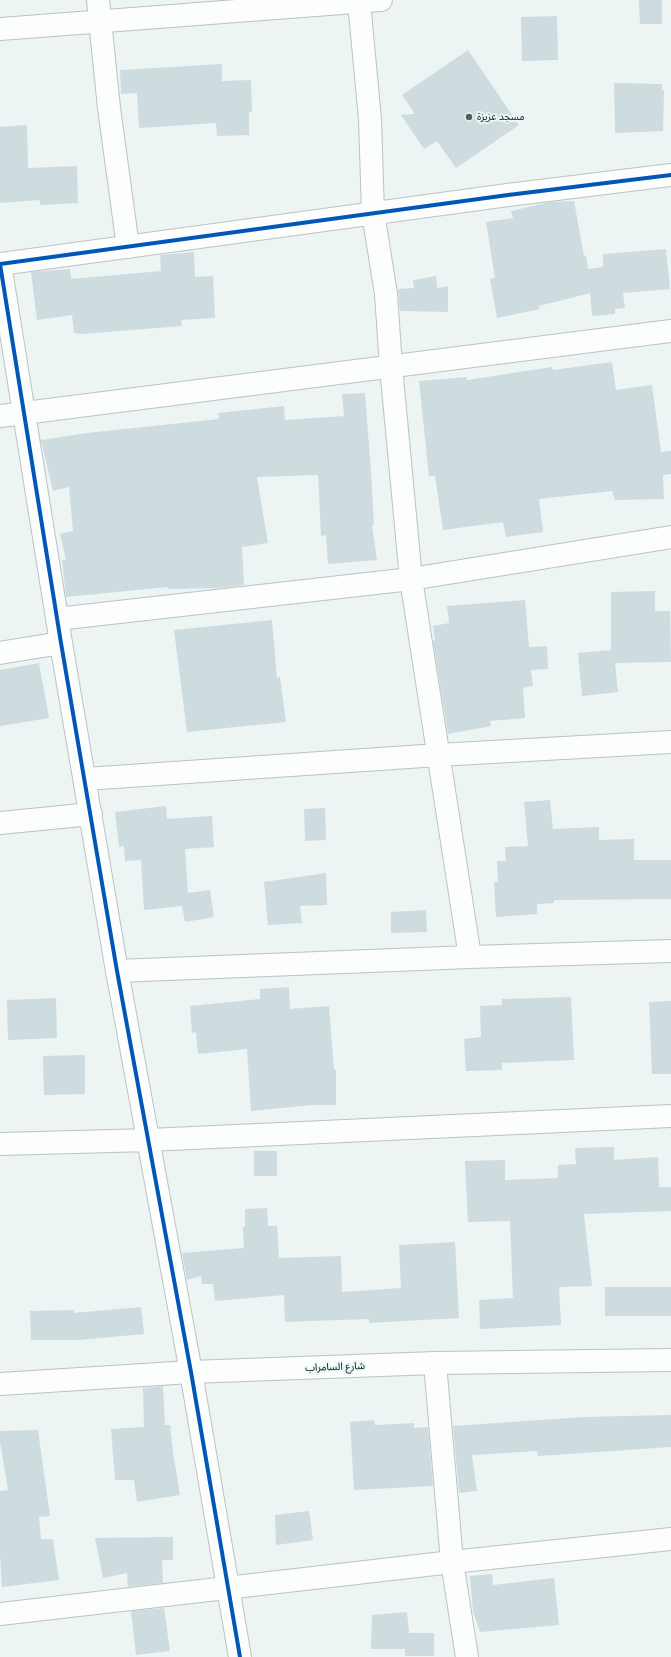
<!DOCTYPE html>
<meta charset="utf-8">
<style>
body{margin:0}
canvas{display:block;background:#ecf4f4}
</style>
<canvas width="671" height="1657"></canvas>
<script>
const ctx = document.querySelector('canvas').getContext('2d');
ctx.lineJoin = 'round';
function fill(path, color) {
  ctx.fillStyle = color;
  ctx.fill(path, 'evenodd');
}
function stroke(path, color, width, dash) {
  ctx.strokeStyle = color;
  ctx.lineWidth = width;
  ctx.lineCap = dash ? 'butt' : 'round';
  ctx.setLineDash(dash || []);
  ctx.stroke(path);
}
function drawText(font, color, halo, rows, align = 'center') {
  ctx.font = font + ' Inter,"Noto Sans Arabic",sans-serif';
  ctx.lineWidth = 4;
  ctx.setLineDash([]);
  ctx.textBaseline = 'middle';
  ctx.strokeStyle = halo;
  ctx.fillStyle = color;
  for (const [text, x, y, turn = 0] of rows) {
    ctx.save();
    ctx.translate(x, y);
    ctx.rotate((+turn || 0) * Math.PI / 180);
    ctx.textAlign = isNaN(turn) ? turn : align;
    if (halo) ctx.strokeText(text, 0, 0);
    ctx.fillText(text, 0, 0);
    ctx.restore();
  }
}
const building = new Path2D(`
 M 639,0 L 662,0 L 662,24 L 640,24 Z
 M 557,16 L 558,60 L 522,61 L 521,17 Z
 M 468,50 L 519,125 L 456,168 L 437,141 L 424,149 L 401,115 L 415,114 L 402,95 Z
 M 222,64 L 222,81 L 251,80 L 252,112 L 249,112 L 249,135 L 217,136 L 216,123 L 139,128 L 137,93 L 121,94 L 120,70 Z
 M 614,83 L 662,84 L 662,90 L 664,90 L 663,131 L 615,133 Z
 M 27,125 L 28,168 L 77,166 L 78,203 L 40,205 L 40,200 L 0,203 L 0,127 Z
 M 574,201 L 584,256 L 586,255 L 588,269 L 603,267 L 603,254 L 666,249 L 670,289 L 623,293 L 625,308 L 615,309 L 615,314 L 592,316 L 590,293 L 539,306 L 540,309 L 497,318 L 490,279 L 495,278 L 486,222 L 513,218 L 511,211 L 550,202 Z
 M 194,252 L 195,277 L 213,276 L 215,318 L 181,320 L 182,326 L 82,334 L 74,333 L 72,315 L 37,320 L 31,272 L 70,269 L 71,279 L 161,271 L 160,255 Z
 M 436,276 L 437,288 L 448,286 L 448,312 L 400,311 L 398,289 L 414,288 L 413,280 Z
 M 612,362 L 616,390 L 652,385 L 661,452 L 671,451 L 671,474 L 663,475 L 664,499 L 615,500 L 612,491 L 539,499 L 543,532 L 506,537 L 503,522 L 443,530 L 435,476 L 429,476 L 419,381 L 467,377 L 467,380 L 552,367 L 553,370 Z
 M 365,393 L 371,472 L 374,525 L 372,525 L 377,560 L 328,564 L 326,535 L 321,536 L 318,475 L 257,477 L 268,543 L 242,547 L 244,585 L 219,588 L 168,589 L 168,587 L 66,597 L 62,560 L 66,560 L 60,534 L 73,531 L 69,487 L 53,491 L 41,440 L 87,433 L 219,419 L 218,413 L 284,406 L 285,420 L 344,416 L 342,394 Z
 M 655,591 L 655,611 L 670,611 L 671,662 L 615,663 L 618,692 L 582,696 L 578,653 L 611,650 L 611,592 Z
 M 525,600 L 529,647 L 547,646 L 548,669 L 531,670 L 533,686 L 523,688 L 525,718 L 490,721 L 491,726 L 448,734 L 433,641 L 435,640 L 433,626 L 449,623 L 447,606 Z
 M 272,620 L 277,678 L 280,677 L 286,722 L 187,732 L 174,630 Z
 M 39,663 L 49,718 L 0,726 L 0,670 Z
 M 550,800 L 553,829 L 599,827 L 599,840 L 634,839 L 634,860 L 671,860 L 671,899 L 554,900 L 554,903 L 537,904 L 537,914 L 496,917 L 494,882 L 498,882 L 497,861 L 506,861 L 505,847 L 528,846 L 524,802 Z
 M 166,806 L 167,819 L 212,816 L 214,847 L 185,849 L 188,893 L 210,890 L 214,917 L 185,922 L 182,906 L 144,910 L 141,860 L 125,861 L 124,846 L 119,847 L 115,812 Z
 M 325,808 L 326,840 L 305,841 L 304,809 Z
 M 326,873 L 327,905 L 300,906 L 302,923 L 268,925 L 264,882 Z
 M 426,910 L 427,932 L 391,933 L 391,912 Z
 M 289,987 L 290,1009 L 329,1006 L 334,1070 L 336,1070 L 336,1105 L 311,1105 L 251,1111 L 247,1049 L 198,1054 L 196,1032 L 192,1033 L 190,1006 L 260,999 L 260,989 Z
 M 571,997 L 574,1060 L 502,1063 L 502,1070 L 466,1071 L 464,1039 L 481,1037 L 480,1006 L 502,1005 L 502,999 Z
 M 56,998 L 57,1038 L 8,1040 L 7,1000 Z
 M 671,1001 L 671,1074 L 652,1074 L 649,1002 Z
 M 85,1055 L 85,1094 L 44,1095 L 43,1056 Z
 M 614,1147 L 614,1160 L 658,1157 L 659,1187 L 671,1187 L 671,1211 L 584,1214 L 592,1286 L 559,1287 L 561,1325 L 480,1329 L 479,1300 L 513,1298 L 510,1221 L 468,1222 L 465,1161 L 505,1160 L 505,1180 L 558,1178 L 558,1165 L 576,1164 L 575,1148 Z
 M 254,1151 L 277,1151 L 277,1176 L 254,1176 Z
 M 267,1208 L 268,1226 L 277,1226 L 279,1258 L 341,1256 L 342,1292 L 401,1288 L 399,1245 L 455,1242 L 459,1318 L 369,1323 L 369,1319 L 285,1322 L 284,1295 L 215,1301 L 213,1284 L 202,1284 L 201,1276 L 187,1280 L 182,1253 L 244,1248 L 243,1227 L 245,1227 L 245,1209 Z
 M 605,1287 L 671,1287 L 671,1316 L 605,1316 Z
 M 141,1307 L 144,1334 L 79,1340 L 31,1340 L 30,1311 L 74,1310 L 74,1313 Z
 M 163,1386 L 165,1425 L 170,1425 L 173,1452 L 180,1495 L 137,1502 L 134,1480 L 115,1480 L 111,1429 L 144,1427 L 143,1388 Z
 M 671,1415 L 671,1447 L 538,1456 L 537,1451 L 472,1455 L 477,1491 L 459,1493 L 453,1426 L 584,1417 Z
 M 374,1420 L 375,1425 L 414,1423 L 414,1428 L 428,1427 L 433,1486 L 354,1490 L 350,1422 Z
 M 38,1430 L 50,1516 L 39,1517 L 41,1539 L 53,1539 L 59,1580 L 2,1587 L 0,1556 L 0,1491 L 8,1490 L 0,1442 L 0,1431 Z
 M 309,1511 L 313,1540 L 276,1545 L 275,1515 Z
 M 173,1537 L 173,1560 L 162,1560 L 163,1583 L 128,1587 L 127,1573 L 103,1578 L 95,1538 Z
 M 492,1574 L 493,1585 L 554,1578 L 559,1625 L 480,1632 L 473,1612 L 470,1576 Z
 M 164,1608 L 170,1651 L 136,1655 L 131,1611 Z
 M 407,1612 L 409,1633 L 434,1633 L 434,1656 L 405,1656 L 405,1649 L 371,1649 L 372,1615 Z`);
const minor = new Path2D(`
 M 98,0 L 109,108 L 128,247
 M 359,2 L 370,119 L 373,213 L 386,294 L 391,367 L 411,579 L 470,957
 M 0,29 L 381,0
 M 0,416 L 671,331
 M 57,619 L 411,579 L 671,537
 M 0,653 L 61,643
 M 85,779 L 438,755 L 671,742
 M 0,823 L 91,814
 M 117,971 L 470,957 L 671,951
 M 0,1144 L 149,1140 L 671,1116
 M 435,1363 L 452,1562 L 467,1657
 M 0,1614 L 452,1562 L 671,1539
 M 240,1657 L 191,1372 L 117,971 L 61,643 L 0,264 L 508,195 L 671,175`);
const tertiary = new Path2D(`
 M 0,1384 L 191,1372 L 435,1363 L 671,1360`);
const cycleway = new Path2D(`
 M 240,1657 L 191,1372 L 117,971 L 61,643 L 0,264 L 508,195 L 671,175`);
const markers = [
 [469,117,4,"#585e5e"]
];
const poiNames = [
 ["مسجد عزيزة",477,117]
];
const streetNames = [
 ["شارع السامراب",335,1367,-2]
];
fill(building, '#cfdcdf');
stroke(minor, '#bdc2c2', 24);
stroke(tertiary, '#bdc2c2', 24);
stroke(minor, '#fcfdfd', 22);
stroke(tertiary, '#fcfdfd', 22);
stroke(cycleway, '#0057b8', 4);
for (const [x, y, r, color] of markers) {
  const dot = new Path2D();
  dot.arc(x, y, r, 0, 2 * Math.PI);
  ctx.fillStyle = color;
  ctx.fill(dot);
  stroke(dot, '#e9f8f7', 1.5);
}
drawText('10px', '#090e0e', '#e9f8f7', poiNames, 'left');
drawText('10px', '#090e0e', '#e9f8f7', streetNames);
</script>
